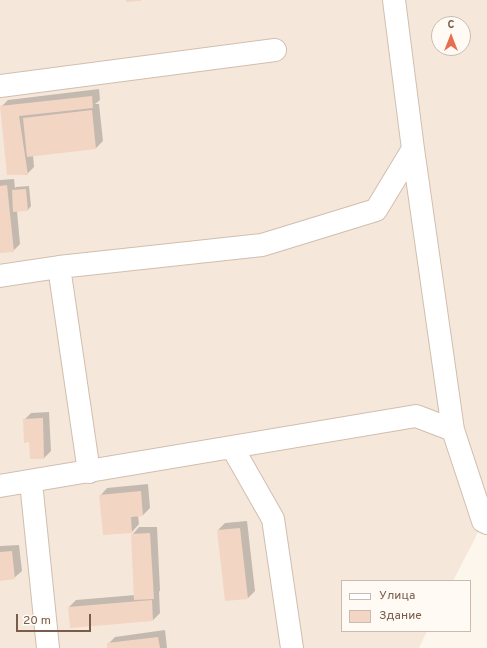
<!DOCTYPE html>
<meta charset="utf-8">
<style>
body{margin:0}
#map{position:relative;width:487px;height:648px;overflow:hidden;background:#fdf6ec;font-family:Overpass,sans-serif}
canvas{display:block}
.legend{position:absolute;left:341px;top:580px;width:130px;height:52px;box-sizing:border-box;background:#fffaf3;border:1px solid #cabbb1;margin:0;padding:5px 7px;list-style:none;font-size:12px;color:#7a5c4d}
.legend li{display:flex;align-items:center;gap:8px;height:20px}
.legend b{width:20px;border:1px solid #cabbb1}
.north{position:absolute;left:431px;top:16px;width:40px;height:40px;box-sizing:border-box;background:#fffaf3;border:1px solid #cabbb1;border-radius:50%;rotate:0deg;font-size:11px;font-weight:700;line-height:16px;text-align:center;color:#7a5c4d}
.north::after{content:'';display:block;margin:auto;width:14px;height:18px;background:#e76f51;clip-path:polygon(50% 0,100% 100%,50% 72%,0 100%)}
.scale{position:absolute;left:16px;top:614px;width:75px;height:18px;box-sizing:border-box;border:2px solid #7a5c4d;border-top:0;padding-left:5px;font-size:12px;line-height:14px;white-space:nowrap;color:#7a5c4d;-webkit-text-stroke:3px #fffaf3;paint-order:stroke}
</style>
<div id="map">
<canvas width="487" height="648"></canvas>
<ul class="legend">
<li><b style="height:5px;background:#fff"></b>Улица</li>
<li><b style="height:11px;background:#f3d5c3"></b>Здание</li>
</ul>
<div class="north">С</div>
<div class="scale">20 m</div>
</div>
<script>
const ctx = document.querySelector('canvas').getContext('2d');
ctx.lineJoin = 'round';
function fill(path, color) {
  ctx.fillStyle = color;
  ctx.fill(path, 'evenodd');
}
function stroke(path, color, width, dash) {
  ctx.strokeStyle = color;
  ctx.lineWidth = width;
  ctx.lineCap = dash ? 'butt' : 'round';
  ctx.setLineDash(dash || []);
  ctx.stroke(path);
}
const residential = new Path2D(`
 M 0,0 L 487,0 L 487,515 L 453,581 L 342,581 L 342,631 L 427,631 L 419,648 L 0,648 ZM 439,24 L 463,24 L 463,48 L 439,48 Z`);
const shadow = new Path2D(`
 M 99,89 L 100,100 L 95,104 L 99,104 L 103,141 L 96,148 L 33,155 L 34,167 L 27,174 L 1,107 L 8,100 Z
 M 14,179 L 15,188 L 16,187 L 29,186 L 31,206 L 28,210 L 17,211 L 20,244 L 13,251 L 0,252 L 0,180 Z
 M 49,412 L 51,451 L 44,458 L 30,441 L 24,420 L 31,413 Z
 M 148,484 L 150,508 L 143,515 L 138,515 L 139,524 L 132,532 L 100,496 L 107,488 Z
 M 247,521 L 255,591 L 248,598 L 218,530 L 225,523 Z
 M 139,527 L 157,527 L 160,590 L 159,592 L 160,613 L 153,620 L 71,627 L 69,607 L 76,600 L 135,595 L 132,535 Z
 M 19,545 L 22,571 L 14,578 L 0,580 L 0,546 Z
 M 165,630 L 167,648 L 108,648 L 108,644 L 115,637 Z`);
const building = new Path2D(`
 M 126,0 L 141,0 L 141,1 L 126,2 Z
 M 92,96 L 93,108 L 19,116 L 28,175 L 7,175 L 0,106 Z
 M 92,110 L 96,149 L 27,157 L 23,118 Z
 M 7,185 L 14,252 L 0,253 L 0,186 Z
 M 26,189 L 28,211 L 13,212 L 12,190 Z
 M 43,418 L 44,459 L 30,459 L 29,442 L 24,443 L 23,419 Z
 M 141,491 L 143,516 L 131,517 L 132,533 L 103,535 L 99,495 Z
 M 240,528 L 248,599 L 225,601 L 217,530 Z
 M 150,533 L 154,599 L 134,600 L 131,534 Z
 M 12,551 L 15,579 L 0,581 L 0,552 Z
 M 152,600 L 153,621 L 70,628 L 68,607 Z
 M 158,637 L 160,648 L 107,648 L 107,643 Z`);
const minor = new Path2D(`
 M 394,0 L 413,149 L 453,430
 M 0,86 L 275,50
 M 59,267 L 262,245 L 376,210 L 413,149
 M 0,276 L 59,267 L 89,472
 M 232,447 L 273,519 L 292,648
 M 31,482 L 48,648
 M 0,486 L 416,416 L 453,430 L 483,521 L 487,523`);
fill(residential, '#f5e8da');
fill(shadow, '#0003');
fill(building, '#f3d5c3');
stroke(minor, '#d1beb0', 24);
stroke(minor, '#fff', 22);
</script>
